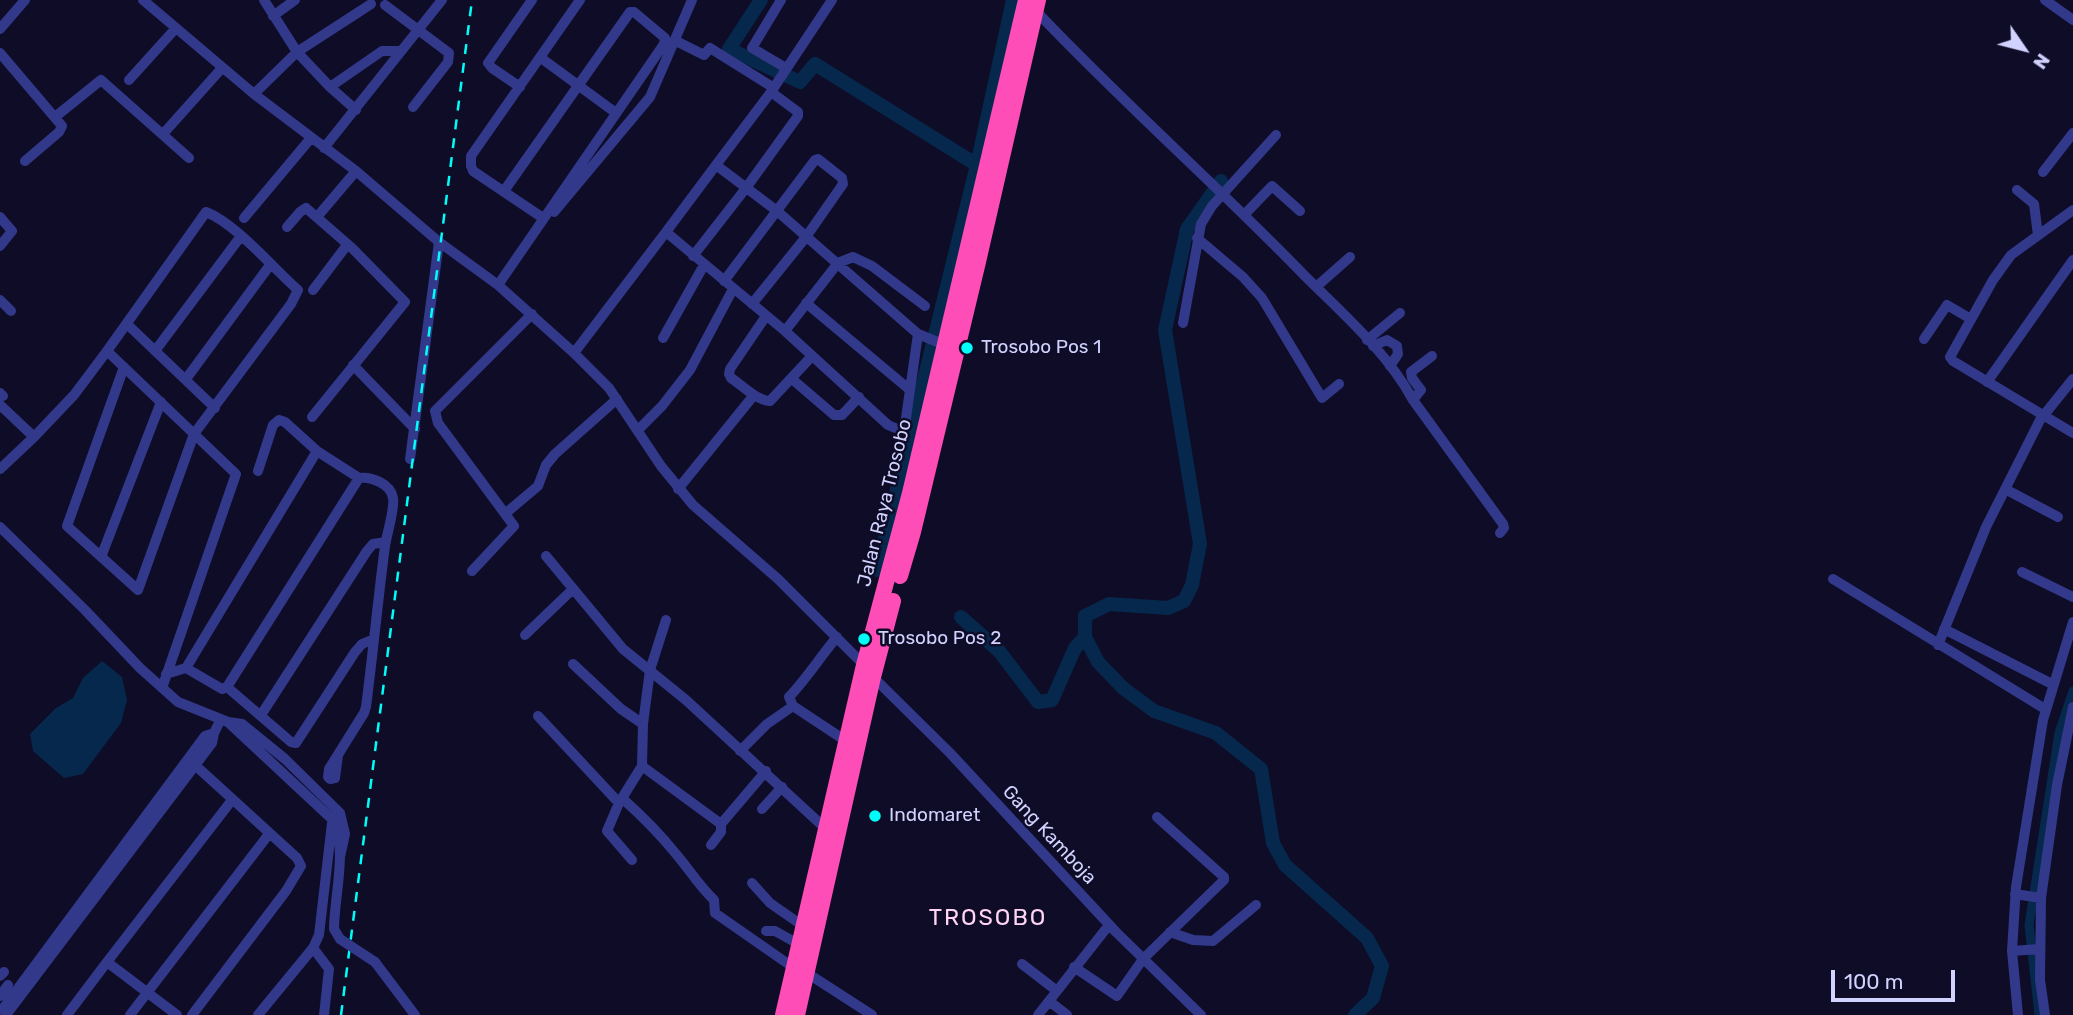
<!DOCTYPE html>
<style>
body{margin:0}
#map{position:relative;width:2073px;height:1015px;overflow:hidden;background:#0e0c27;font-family:Rubik,sans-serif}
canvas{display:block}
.north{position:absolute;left:1989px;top:14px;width:70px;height:70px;-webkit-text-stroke:5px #0e0c27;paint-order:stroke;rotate:125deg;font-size:19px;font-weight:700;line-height:28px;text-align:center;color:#d2d2ff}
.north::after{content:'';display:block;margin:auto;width:24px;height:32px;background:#d2d2ff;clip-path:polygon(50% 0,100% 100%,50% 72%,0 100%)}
.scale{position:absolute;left:1831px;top:970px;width:124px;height:32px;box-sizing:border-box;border:4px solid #d2d2ff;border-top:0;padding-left:9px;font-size:21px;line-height:24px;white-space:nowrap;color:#d2d2ff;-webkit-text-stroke:5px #0e0c27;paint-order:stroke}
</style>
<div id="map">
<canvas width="2073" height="1015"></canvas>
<div class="north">N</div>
<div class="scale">100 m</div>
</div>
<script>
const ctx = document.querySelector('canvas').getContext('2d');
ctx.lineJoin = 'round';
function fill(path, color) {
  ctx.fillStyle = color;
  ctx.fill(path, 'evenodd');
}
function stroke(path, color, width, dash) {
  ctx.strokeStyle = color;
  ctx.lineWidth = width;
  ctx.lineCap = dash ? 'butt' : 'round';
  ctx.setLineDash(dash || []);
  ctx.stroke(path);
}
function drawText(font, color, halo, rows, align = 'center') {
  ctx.font = font + ' Rubik,sans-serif';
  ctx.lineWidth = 5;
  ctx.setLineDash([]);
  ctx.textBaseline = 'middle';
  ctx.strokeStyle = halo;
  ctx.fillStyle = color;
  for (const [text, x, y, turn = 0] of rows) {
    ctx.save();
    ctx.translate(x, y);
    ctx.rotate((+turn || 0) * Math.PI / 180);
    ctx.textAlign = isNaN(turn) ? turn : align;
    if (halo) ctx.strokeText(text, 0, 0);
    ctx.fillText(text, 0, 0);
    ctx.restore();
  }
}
const water = new Path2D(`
 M 102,661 L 122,677 L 127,700 L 121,723 L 83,774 L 64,778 L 33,751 L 30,734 L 56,708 L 73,698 L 83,678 Z`);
const canal = new Path2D(`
 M 2039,1015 L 2029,925 L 2059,733 L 2073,691`);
const river = new Path2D(`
 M 761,0 L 729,49 L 800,82 L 815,64 L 977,165
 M 1221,181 L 1187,229 L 1165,330 L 1200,544 L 1192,585 L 1184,601 L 1168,608 L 1109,604 L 1085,616 L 1085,637 L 1098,662 L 1123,688 L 1154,711 L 1216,733 L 1261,769 L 1273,843 L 1285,865 L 1367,938 L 1382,966 L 1373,998 L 1355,1015
 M 877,570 L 977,165 L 1013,0
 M 961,617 L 999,651 L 1038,702 L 1052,700 L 1075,648 L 1085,637`);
const minor = new Path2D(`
 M 143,0 L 254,94 L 356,171 L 439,242 L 498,285 L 574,353 L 609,388 L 661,466 L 693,505 L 778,579 L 864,665
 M 264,0 L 297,52 L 330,87 L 356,110
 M 781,0 L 752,48 L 786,68
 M 832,0 L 771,92 L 716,165 L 777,211 L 918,334 L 945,345
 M 2045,0 L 2073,20
 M 385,5 L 449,53 L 448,62 L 413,107
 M 1036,11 C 1123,103 1218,186 1305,276 C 1343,314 1387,352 1413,400 L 1503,524 L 1504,528 L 1500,533
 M 273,16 L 295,0
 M 0,29 L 25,0
 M 676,41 L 704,55 L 710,48 L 774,88
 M 0,53 L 62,126 L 59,132 L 25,161
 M 541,58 L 616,113
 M 129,80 L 176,28
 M 330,87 L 382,51 L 401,51
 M 520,87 L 492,68 L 488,63 L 532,0
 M 254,94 L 297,52 L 371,4
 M 55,117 L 101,80 L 189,158
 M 163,134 L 222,68
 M 324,148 L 442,0
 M 716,165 L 666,232 L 785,331 L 888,425 L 900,430 L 905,425 L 918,334
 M 2043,172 L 2073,133
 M 2017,190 L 2034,204 L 2038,235
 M 2073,210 L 2011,255 L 1993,280 L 1950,357 L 1953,361 L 2073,433
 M 554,212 L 650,97 L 692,0
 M 1245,214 L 1272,186 L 1300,211
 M 0,217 L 12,231 L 0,246
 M 317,217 L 356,171
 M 244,218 L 311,138
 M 543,218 L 473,171 L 471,166 L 471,156 L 580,0
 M 287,227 L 300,212 L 306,208 L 352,248 L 405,302 L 312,417
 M 1197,238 L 1243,277 L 1262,298 L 1322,398 L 1339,384
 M 693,256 L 746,188 L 798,116 L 798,112 L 771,92
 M 724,281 L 815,160 L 818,159 L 842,178 L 843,184 L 806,237 L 752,304
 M 498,285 L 664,44 L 665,38 L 634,12 L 630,12 L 504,191
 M 1316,287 L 1350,257
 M 313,290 L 347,245
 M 0,300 L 11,311
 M 806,303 L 910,390
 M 766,316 L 730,369 L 729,374 L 731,378 C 743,386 756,400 770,401 L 812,356
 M 1183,323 L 1201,224 L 1212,206 L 1276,135
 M 128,325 L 215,408
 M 785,331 L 838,263 L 853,257 L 872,266 L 925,306
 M 663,338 L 704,265
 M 1924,339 L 1947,305 L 1971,319
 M 1367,340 L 1400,313
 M 1373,346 L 1387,340 L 1397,346 L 1398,354 L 1390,366
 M 107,351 L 206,212 C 235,223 273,268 298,290 L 291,304 L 194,434 L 138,590 L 67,526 L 124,367
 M 155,351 L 241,236
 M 574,353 L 666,232
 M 353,365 L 415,429
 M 186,379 L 270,265
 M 792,379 L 834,415 L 842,415 L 859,397
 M 1987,382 L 2073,260
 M 0,393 L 3,396
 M 1413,400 L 1421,390 L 1412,378 L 1411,372 L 1432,356
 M 0,405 L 34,437 L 0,469
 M 638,430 L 662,406 L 690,370 L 733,289
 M 34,437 L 74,395 L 107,351 L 236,474 L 162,688
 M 410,459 L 439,242
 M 258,471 L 273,425 L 279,420 L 285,422 L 317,451 L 359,478
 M 678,489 L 754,395
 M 2005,489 L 2058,517
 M 506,513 L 538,486 L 546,465 L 555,454 L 617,399
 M 0,527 L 85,610 L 140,668 L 178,702 L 228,722 L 242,724 L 285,759 L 340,813 L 345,834 L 340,857
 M 546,556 L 623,649 L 686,700 L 826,829
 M 101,557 L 161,402
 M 472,571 L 514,526 L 438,423 L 435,411 L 532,314
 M 2022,572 L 2073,597
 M 1833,579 L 2045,709
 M 1944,629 L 2052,684
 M 525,635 L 573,589
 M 1938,645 L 1986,527 L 2040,420 L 2073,379
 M 573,664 L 621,709 L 643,724
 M 186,668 L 222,689 L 227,687
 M 166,674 L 186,668 L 317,451
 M 873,677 L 950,753 L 1116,932 L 1201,1015
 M 793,706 L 789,697 C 807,678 820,657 837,637
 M 261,715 L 367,551 L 373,544 L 386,542
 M 538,716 L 619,803 L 642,766 L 721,824 L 766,771
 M 228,722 L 333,820 C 348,849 334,897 334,929 L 340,939
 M 740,751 L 767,724 L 793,706 L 846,741
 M 338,755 L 335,778 L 330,779 L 328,777 L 329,769 L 364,713 L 366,707 C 373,653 378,599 385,546 C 387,533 395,509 393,498 C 391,484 371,476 359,478 L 227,687 L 291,742 L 296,743 L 355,652 L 362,644 L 374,639
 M 642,766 L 643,724 L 650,670 L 666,620
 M 623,799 C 642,816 660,834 676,854 C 689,869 699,886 714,900 L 715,913 L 794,968
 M 619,803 L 607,831 L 632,860
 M 762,809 L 782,787
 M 711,845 L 721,832 L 721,824
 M 752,883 L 770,903 L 803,926
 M 2015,894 L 2041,898
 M 766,931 L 775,931 L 800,945
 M 1170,932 L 1193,940 L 1213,941 L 1256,905
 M 313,948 L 329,969 L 324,1015
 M 2012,951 L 2039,949
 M 107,962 L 232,800
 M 375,962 L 415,1015
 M 1022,964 L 1057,991
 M 1074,967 L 1117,996 L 1143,959 L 1224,880 L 1224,877 L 1157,817
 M 807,973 L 872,1015
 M 0,976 L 4,972
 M 0,996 L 8,985
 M 1049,1001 L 1067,1015
 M 2,1010 L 205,736 L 214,733
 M 6,1015 L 212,743 L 214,733 L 221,719
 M 67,1015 L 107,962 L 177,1015
 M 130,1015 L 269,834
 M 192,1015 L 286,891 L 301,866 L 297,858 L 195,765
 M 258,1015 L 313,948 L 319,935 L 332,823
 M 1038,1015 L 1109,925
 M 2018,1015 L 2012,951 L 2016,887 L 2043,720 L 2073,622
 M 2045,1015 L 2040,980 L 2041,898 L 2057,785 L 2073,707`);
const highway = new Path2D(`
 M 900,576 L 913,532 L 978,262 L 1038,0
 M 783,1015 L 864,665 L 910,493 L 1026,0
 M 797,1015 L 873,677 L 893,601`);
const rail = new Path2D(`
 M 341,1015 L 472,0`);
const minorBridge = new Path2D(`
 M 340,939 L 375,962`);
const markers = [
 [967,348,7,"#00fdf8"],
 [864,639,7,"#00fdf8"],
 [875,816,7,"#00fdf8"]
];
const poiNames = [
 ["Trosobo Pos 1",981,348],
 ["Trosobo Pos 2",878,639],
 ["Indomaret",889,816]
];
const streetNames = [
 ["Jalan Raya Trosobo",885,503,-76],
 ["Gang Kamboja",1049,835,47]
];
const quarterNames = [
 ["TROSOBO",988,918]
];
fill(water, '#06284c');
stroke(canal, '#06284c', 9);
stroke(river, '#06284c', 14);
stroke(minor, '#32398b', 10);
stroke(highway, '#ff4db7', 16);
stroke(rail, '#00fdf8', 2.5, [10, 9]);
stroke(minorBridge, '#32398b', 10);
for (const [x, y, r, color] of markers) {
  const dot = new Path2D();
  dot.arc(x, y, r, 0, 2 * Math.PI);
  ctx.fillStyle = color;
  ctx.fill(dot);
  stroke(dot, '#0e0c27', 2.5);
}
drawText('19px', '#d2d2ff', '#0e0c27', poiNames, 'left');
drawText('19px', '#d2d2ff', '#0e0c27', streetNames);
ctx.letterSpacing = '2px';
drawText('23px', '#ffd4f4', '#0e0c27', quarterNames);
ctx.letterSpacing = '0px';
</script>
